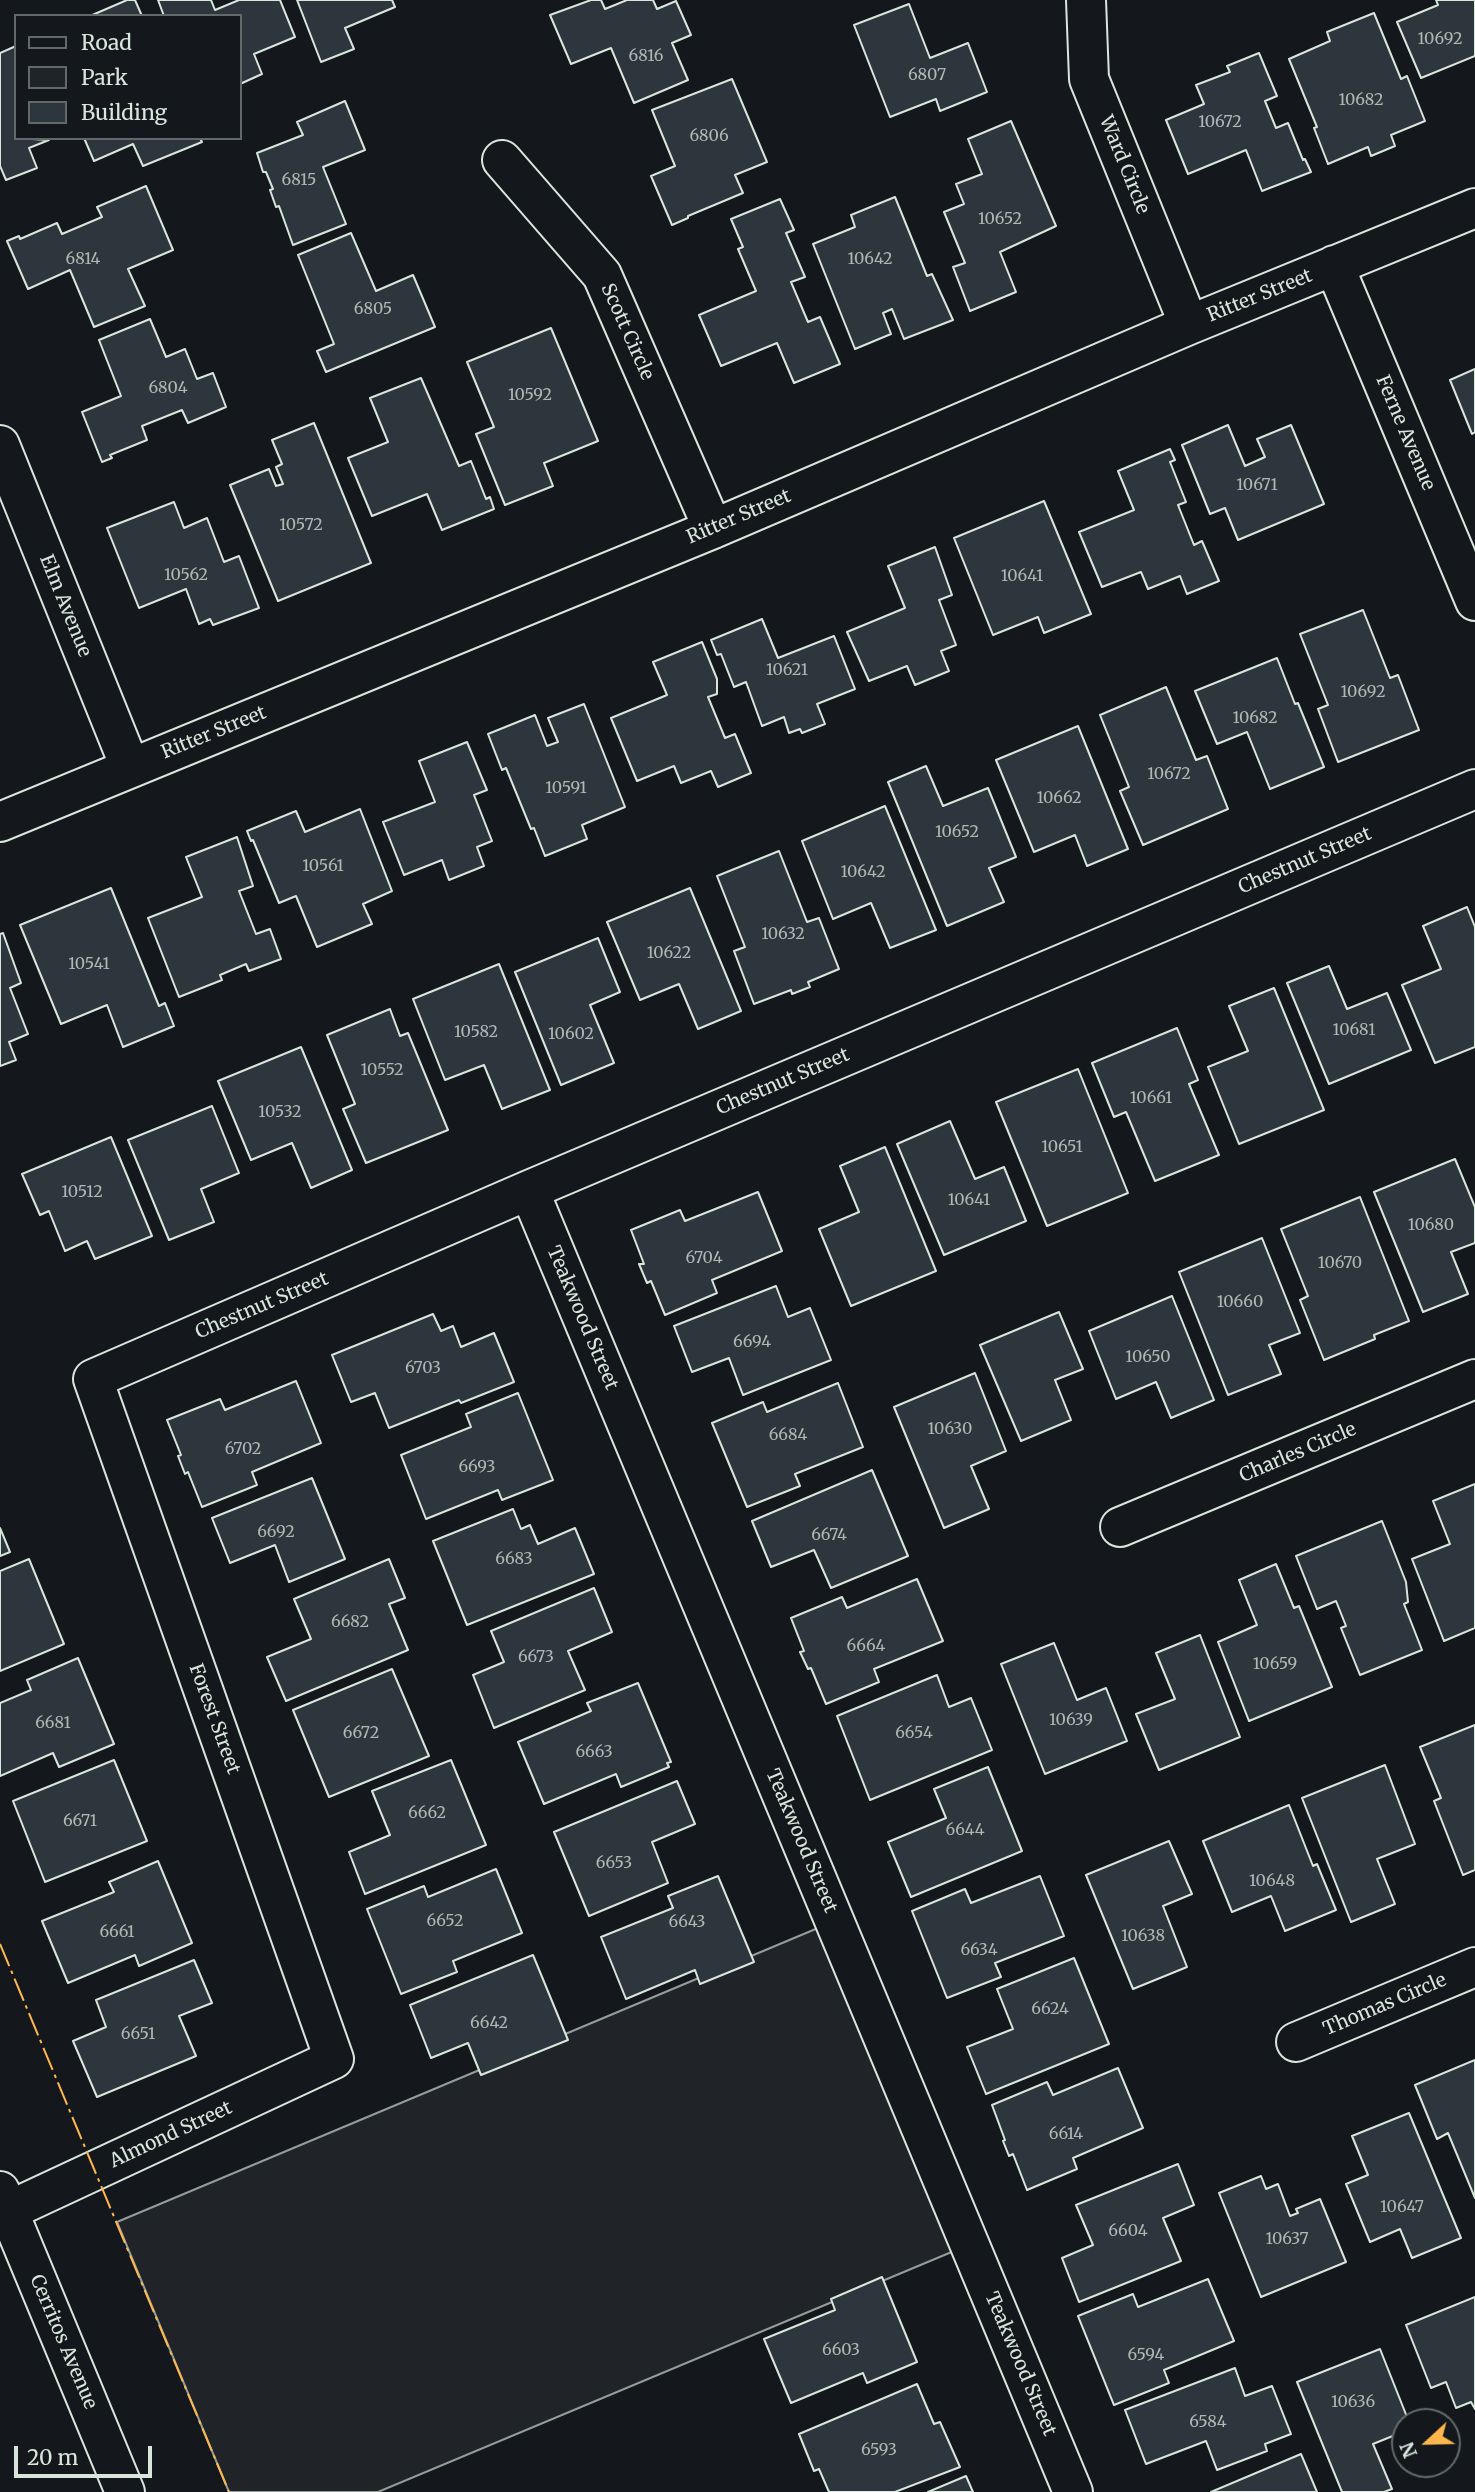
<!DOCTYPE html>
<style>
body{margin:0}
#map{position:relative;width:1475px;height:2492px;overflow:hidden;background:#14181c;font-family:Merriweather,serif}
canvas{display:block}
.legend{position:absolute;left:14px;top:14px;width:228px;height:126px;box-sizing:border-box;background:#14181c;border:2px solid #626a69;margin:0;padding:9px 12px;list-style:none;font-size:21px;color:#d8e6dc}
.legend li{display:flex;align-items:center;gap:14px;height:35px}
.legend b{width:35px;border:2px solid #626a69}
.north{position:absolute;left:1391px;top:2408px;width:70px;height:70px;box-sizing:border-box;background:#14181c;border:2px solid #626a69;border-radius:50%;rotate:248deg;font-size:19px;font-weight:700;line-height:28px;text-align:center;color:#d8e6dc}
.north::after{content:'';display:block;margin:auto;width:24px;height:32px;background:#ffb74d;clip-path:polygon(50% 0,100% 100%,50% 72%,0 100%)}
.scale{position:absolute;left:14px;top:2446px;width:138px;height:32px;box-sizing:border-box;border:4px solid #d8e6dc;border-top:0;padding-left:9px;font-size:21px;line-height:24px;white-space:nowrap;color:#d8e6dc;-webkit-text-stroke:5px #14181c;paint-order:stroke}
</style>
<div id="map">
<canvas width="1475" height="2492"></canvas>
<ul class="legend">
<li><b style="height:9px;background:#14181c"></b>Road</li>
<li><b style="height:19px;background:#202428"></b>Park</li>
<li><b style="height:19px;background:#2c363c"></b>Building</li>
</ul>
<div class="north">N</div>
<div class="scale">20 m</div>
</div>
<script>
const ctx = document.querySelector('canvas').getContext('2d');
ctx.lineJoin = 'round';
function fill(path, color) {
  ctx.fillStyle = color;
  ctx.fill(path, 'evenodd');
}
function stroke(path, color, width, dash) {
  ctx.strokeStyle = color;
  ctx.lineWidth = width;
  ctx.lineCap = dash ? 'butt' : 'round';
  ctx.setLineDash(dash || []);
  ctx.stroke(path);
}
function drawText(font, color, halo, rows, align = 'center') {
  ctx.font = font + ' Merriweather,serif';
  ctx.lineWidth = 5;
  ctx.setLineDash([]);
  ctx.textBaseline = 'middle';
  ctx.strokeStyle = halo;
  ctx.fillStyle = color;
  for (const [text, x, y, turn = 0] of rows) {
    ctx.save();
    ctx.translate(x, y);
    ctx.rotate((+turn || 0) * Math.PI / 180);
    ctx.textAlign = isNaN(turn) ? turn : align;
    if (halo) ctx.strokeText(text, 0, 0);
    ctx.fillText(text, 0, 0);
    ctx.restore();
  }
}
const green = new Path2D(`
 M 818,1928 L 954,2251 L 378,2492 L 229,2492 L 117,2222 Z`);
const building = new Path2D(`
 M 127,0 L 135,0 L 142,16 L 90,16 Z
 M 158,0 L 211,0 L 215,10 L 239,0 L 280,0 L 295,37 L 254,54 L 262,74 L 240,84 L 240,16 L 164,16 Z
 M 297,0 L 392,0 L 395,7 L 345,28 L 354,49 L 321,62 Z
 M 591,0 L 601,0 L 605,9 L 627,0 L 653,0 L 657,9 L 676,1 L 691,35 L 672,43 L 688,80 L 634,103 L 611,48 L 571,64 L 550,15 Z
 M 1436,0 L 1475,0 L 1475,56 L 1421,78 L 1397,22 L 1438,5 Z
 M 909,4 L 930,58 L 968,43 L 987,92 L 940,111 L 936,99 L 890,117 L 854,25 Z
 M 1374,13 L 1401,79 L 1407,76 L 1425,121 L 1391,135 L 1395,146 L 1371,156 L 1368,147 L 1328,164 L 1314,128 L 1317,127 L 1289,59 L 1330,41 L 1327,32 Z
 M 16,46 L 16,138 L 49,140 L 29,148 L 37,168 L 6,180 L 0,166 L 0,53 Z
 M 1259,53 L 1277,96 L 1265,101 L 1276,128 L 1288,123 L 1303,160 L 1305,159 L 1311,172 L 1262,191 L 1246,150 L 1188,174 L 1166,120 L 1204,104 L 1196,85 L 1230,72 L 1227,66 Z
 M 732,79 L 767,162 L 735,175 L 743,193 L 688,216 L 688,218 L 672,225 L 651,176 L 675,166 L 652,110 Z
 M 345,101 L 365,150 L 323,167 L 346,224 L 293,245 L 279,206 L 276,207 L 270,190 L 273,189 L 266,172 L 263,172 L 257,153 L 303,135 L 297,122 Z
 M 1011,121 L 1056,226 L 1000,252 L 1016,292 L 970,311 L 953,267 L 965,263 L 944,212 L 964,204 L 956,184 L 982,174 L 968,139 Z
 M 84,138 L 200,138 L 202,142 L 143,166 L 133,144 L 94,161 Z
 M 146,186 L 173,250 L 128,269 L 145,306 L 94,327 L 70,270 L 28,289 L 7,241 L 19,236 L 20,239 L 57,223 L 62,234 L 102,217 L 97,207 Z
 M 895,197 L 927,276 L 932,274 L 953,320 L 904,339 L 892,309 L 883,313 L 891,334 L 855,349 L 813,244 L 855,227 L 851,215 Z
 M 780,199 L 794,230 L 786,233 L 805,277 L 791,282 L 808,322 L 820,317 L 840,364 L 794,383 L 777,343 L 721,366 L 699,315 L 756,291 L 738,249 L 743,247 L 731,219 Z
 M 351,233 L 376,291 L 413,275 L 435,327 L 326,372 L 317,351 L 334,344 L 298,255 Z
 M 150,319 L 166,357 L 185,349 L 197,379 L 213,373 L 226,407 L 188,423 L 182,410 L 142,426 L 147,440 L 110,455 L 112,458 L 102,462 L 82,412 L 121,396 L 99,340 Z
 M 551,328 L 598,441 L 544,463 L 553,486 L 505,505 L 476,434 L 494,427 L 467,362 Z
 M 1475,369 L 1475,432 L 1472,434 L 1450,380 Z
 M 421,378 L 459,466 L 471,461 L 486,499 L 490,497 L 494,509 L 442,530 L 427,494 L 372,516 L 348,458 L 388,442 L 370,398 Z
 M 314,423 L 371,563 L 278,601 L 230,485 L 269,469 L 276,486 L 283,484 L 276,467 L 282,464 L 272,440 Z
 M 1228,425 L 1245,466 L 1265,457 L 1257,439 L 1291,425 L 1324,504 L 1238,540 L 1225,508 L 1210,514 L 1182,445 Z
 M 1170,449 L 1175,460 L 1170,462 L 1186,502 L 1178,505 L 1194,545 L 1202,541 L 1219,581 L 1187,594 L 1180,576 L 1148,589 L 1141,572 L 1102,587 L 1079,532 L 1134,510 L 1118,471 Z
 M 1044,501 L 1091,614 L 1044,633 L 1038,617 L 993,635 L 954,538 Z
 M 174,502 L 184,528 L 207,518 L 224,562 L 239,556 L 259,608 L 213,625 L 210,619 L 199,624 L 186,589 L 139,608 L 107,528 Z
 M 935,547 L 952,595 L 939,600 L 956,645 L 941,651 L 949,671 L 915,685 L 907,666 L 869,681 L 847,632 L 905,608 L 888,566 Z
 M 1363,610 L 1390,678 L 1398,675 L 1419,730 L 1338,762 L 1318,709 L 1328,705 L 1300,634 Z
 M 762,619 L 778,658 L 834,636 L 855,689 L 817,704 L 825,724 L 802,733 L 800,729 L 789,733 L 784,717 L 762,726 L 746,682 L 734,687 L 721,654 L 717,655 L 711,640 Z
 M 702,642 L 717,679 L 717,694 L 708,697 L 725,738 L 735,734 L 751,773 L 718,787 L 711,771 L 681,783 L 674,766 L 637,781 L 611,718 L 667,695 L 653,662 Z
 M 1277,658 L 1295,704 L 1298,703 L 1324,767 L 1270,789 L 1247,732 L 1217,744 L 1195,691 Z
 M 1166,687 L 1196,760 L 1207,756 L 1228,809 L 1143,845 L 1120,791 L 1129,787 L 1100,715 Z
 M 584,704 L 625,807 L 582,825 L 587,839 L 545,856 L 534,828 L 531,829 L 506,768 L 502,770 L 488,734 L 535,715 L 547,746 L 558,742 L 548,718 Z
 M 1078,726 L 1128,849 L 1087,866 L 1075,835 L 1034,852 L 996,760 Z
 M 467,742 L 487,790 L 474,795 L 492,841 L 477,847 L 484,866 L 449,880 L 442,860 L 404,875 L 383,822 L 435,802 L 419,761 Z
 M 926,766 L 943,806 L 988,788 L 1016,857 L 989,868 L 1004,902 L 947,926 L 888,782 Z
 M 885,806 L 936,930 L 890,948 L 871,903 L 833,919 L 802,841 Z
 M 360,809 L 392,891 L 363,904 L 372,924 L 317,947 L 296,896 L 279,903 L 253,840 L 251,841 L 247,831 L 296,811 L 305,832 Z
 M 237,837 L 253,886 L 239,891 L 256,934 L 270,929 L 281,959 L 249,971 L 246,964 L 220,975 L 222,980 L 179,997 L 148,918 L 202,897 L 186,857 Z
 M 779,851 L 807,922 L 819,918 L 839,969 L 808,982 L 810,987 L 792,994 L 791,990 L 754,1004 L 734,951 L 745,947 L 717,876 Z
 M 111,888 L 159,1006 L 165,1003 L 174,1026 L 123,1047 L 107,1005 L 61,1024 L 20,925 Z
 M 690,888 L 741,1011 L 698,1029 L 679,984 L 640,1000 L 607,922 Z
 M 1467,907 L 1475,927 L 1475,1047 L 1435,1063 L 1402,985 L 1441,969 L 1423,926 Z
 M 3,933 L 21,983 L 10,988 L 28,1034 L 9,1042 L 16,1060 L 0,1066 L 0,934 Z
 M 598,938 L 620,992 L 590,1005 L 614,1063 L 561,1085 L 515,972 Z
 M 499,964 L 550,1090 L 502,1109 L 484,1065 L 445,1080 L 413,999 Z
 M 1329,966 L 1347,1009 L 1387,993 L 1411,1050 L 1329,1084 L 1287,983 Z
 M 1274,988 L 1324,1110 L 1239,1144 L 1208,1067 L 1248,1051 L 1229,1006 Z
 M 390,1009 L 400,1036 L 408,1033 L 448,1130 L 366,1163 L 343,1109 L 355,1104 L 327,1035 Z
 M 1177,1028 L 1198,1080 L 1189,1084 L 1219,1155 L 1155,1181 L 1126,1112 L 1114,1117 L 1092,1063 Z
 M 301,1047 L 352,1170 L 311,1188 L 292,1143 L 251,1160 L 218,1081 Z
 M 1078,1069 L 1128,1193 L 1047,1226 L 996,1102 Z
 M 212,1106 L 239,1173 L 201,1189 L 214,1222 L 169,1240 L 128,1140 Z
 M 950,1121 L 975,1179 L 1004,1167 L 1026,1221 L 944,1255 L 897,1144 Z
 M 111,1137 L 152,1236 L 95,1259 L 87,1241 L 65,1251 L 49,1211 L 40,1215 L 22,1174 Z
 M 885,1147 L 936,1271 L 851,1306 L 819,1229 L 859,1212 L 840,1166 Z
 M 1455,1159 L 1475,1207 L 1475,1243 L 1451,1252 L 1468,1294 L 1423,1312 L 1374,1192 Z
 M 758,1192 L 782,1251 L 712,1280 L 717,1293 L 665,1315 L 651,1281 L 647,1283 L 639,1264 L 644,1264 L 631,1230 L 680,1210 L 685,1221 Z
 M 1360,1197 L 1409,1321 L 1374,1335 L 1375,1339 L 1324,1360 L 1300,1300 L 1308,1296 L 1281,1229 Z
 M 1262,1238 L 1300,1333 L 1269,1345 L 1281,1374 L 1228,1395 L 1179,1272 Z
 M 776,1286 L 788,1317 L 810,1308 L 831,1360 L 743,1395 L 729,1358 L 692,1372 L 674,1326 Z
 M 1172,1296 L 1214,1400 L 1171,1418 L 1156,1382 L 1116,1399 L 1089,1331 Z
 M 1059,1312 L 1083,1369 L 1055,1380 L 1071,1420 L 1021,1441 L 980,1345 Z
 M 433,1314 L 441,1331 L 453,1326 L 461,1347 L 494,1333 L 514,1382 L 461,1403 L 459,1400 L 389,1428 L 375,1393 L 351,1402 L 332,1355 Z
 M 975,1373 L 1006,1451 L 971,1466 L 989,1509 L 944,1528 L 894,1407 Z
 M 296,1381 L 321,1443 L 252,1472 L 257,1485 L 202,1507 L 188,1472 L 185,1474 L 178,1456 L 181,1455 L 167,1420 L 220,1399 L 225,1410 Z
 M 838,1383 L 863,1447 L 795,1474 L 800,1486 L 747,1507 L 712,1423 L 763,1402 L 767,1412 Z
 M 518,1393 L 553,1480 L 502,1500 L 498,1490 L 426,1519 L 401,1455 L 471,1427 L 466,1414 Z
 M 872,1470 L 908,1556 L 831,1588 L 814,1550 L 771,1567 L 752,1521 Z
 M 312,1478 L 345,1559 L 289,1582 L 275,1545 L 230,1563 L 212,1518 Z
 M 1475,1484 L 1475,1628 L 1444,1641 L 1412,1559 L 1450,1544 L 1433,1501 Z
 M 513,1509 L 521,1529 L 530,1525 L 538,1544 L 575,1528 L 594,1574 L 467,1625 L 433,1541 Z
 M 1382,1521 L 1406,1582 L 1408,1602 L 1404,1604 L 1422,1650 L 1360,1675 L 1341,1628 L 1346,1626 L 1336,1601 L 1317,1609 L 1296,1556 Z
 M 0,1528 L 10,1552 L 0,1556 Z
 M 29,1559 L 64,1644 L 0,1671 L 0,1571 Z
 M 389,1559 L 405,1598 L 389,1604 L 408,1650 L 286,1701 L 267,1657 L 311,1639 L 294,1599 Z
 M 1276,1564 L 1294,1608 L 1299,1606 L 1332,1687 L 1249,1721 L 1218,1642 L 1257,1625 L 1239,1580 Z
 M 917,1579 L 943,1641 L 874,1669 L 879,1682 L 826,1704 L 811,1668 L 808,1669 L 800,1652 L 804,1651 L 791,1618 L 842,1597 L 847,1608 Z
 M 594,1588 L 612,1632 L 568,1651 L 585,1690 L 494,1728 L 473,1675 L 504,1662 L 491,1631 Z
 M 1200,1635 L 1240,1737 L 1159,1770 L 1136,1714 L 1175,1699 L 1156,1653 Z
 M 1054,1643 L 1077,1700 L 1106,1688 L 1127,1741 L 1045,1774 L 1001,1664 Z
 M 78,1658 L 114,1744 L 59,1767 L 53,1753 L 0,1776 L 0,1703 L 31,1690 L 27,1680 Z
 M 392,1669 L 429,1756 L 329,1797 L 293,1710 Z
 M 937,1675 L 949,1707 L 971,1698 L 992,1750 L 870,1800 L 837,1716 Z
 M 638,1683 L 671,1762 L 667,1763 L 669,1767 L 621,1787 L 616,1774 L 544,1804 L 518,1742 L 591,1711 L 587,1703 Z
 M 1475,1725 L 1475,1870 L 1463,1875 L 1434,1801 L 1441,1798 L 1420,1747 Z
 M 114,1760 L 147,1841 L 45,1882 L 13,1801 Z
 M 451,1760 L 486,1845 L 365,1894 L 349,1852 L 390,1835 L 372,1791 Z
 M 1385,1765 L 1415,1844 L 1377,1859 L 1395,1904 L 1351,1922 L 1302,1798 Z
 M 988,1767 L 1022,1851 L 911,1897 L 888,1842 L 946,1818 L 934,1789 Z
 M 677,1781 L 695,1824 L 652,1842 L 668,1883 L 589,1916 L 554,1832 Z
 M 1289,1805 L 1313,1866 L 1317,1864 L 1336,1910 L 1285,1931 L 1271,1896 L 1232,1912 L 1203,1841 Z
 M 1169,1841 L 1192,1894 L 1163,1906 L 1187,1967 L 1133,1989 L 1086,1875 Z
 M 158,1861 L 192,1943 L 139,1966 L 135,1955 L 68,1983 L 42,1921 L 114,1892 L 109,1882 Z
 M 496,1869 L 522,1933 L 453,1961 L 457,1972 L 401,1994 L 367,1909 L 424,1886 L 428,1897 Z
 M 718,1876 L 754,1962 L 700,1984 L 695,1970 L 626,1999 L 601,1937 L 673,1908 L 668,1896 Z
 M 1040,1876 L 1064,1936 L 995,1963 L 1001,1977 L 947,1998 L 912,1911 L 965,1889 L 971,1903 Z
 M 533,1955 L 568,2040 L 481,2075 L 468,2043 L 431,2058 L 410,2005 Z
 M 1074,1958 L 1109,2044 L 986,2094 L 967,2047 L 1013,2029 L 997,1989 Z
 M 194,1960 L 212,2003 L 179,2016 L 196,2056 L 97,2097 L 73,2041 L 106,2027 L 96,2000 Z
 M 1475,2060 L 1475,2198 L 1448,2133 L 1437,2139 L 1415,2085 Z
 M 1118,2068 L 1143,2128 L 1073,2158 L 1077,2169 L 1027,2190 L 1013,2154 L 1009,2156 L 1003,2141 L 1005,2140 L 992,2105 L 1047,2082 L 1053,2095 Z
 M 1409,2113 L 1461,2238 L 1412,2258 L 1400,2229 L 1370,2242 L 1346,2184 L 1368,2175 L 1352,2136 Z
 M 1178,2164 L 1194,2205 L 1163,2218 L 1181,2261 L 1079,2302 L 1062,2258 L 1093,2245 L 1076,2205 Z
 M 1261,2176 L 1266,2189 L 1278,2184 L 1290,2216 L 1298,2213 L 1296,2209 L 1320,2199 L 1346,2262 L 1261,2297 L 1219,2193 Z
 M 882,2277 L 917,2362 L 867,2383 L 863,2373 L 791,2403 L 764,2339 L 835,2310 L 831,2299 Z
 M 1208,2279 L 1234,2341 L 1164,2370 L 1169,2383 L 1114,2405 L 1078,2316 L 1133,2294 L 1138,2307 Z
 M 1475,2297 L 1475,2409 L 1471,2402 L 1456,2408 L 1446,2382 L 1431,2388 L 1406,2325 Z
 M 1380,2349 L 1409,2422 L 1405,2422 L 1405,2431 L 1373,2444 L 1392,2489 L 1384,2492 L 1342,2492 L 1297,2382 Z
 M 1235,2368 L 1245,2396 L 1272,2386 L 1291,2434 L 1265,2444 L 1267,2451 L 1217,2470 L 1206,2441 L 1146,2464 L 1125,2410 Z
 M 917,2384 L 934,2424 L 940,2422 L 960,2467 L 895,2492 L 829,2492 L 819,2469 L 814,2471 L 799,2434 Z
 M 1301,2454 L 1317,2492 L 1211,2492 Z
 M 966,2476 L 973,2492 L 928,2492 Z`);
const minor = new Path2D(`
 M 1086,0 L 1089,79 L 1189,325
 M 502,160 L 602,275 L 713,529
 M 1334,265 L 1475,601
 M 0,445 L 130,767
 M 0,822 L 713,529 L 1189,325 L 1475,208
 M 529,1190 L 1073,2492
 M 1120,1527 L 1475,1379
 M 1296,2042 L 1475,1967
 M 8,2211 L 334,2059 L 93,1379 L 529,1190 L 1475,789`);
const secondary = new Path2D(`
 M 0,2191 L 125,2492`);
const power = new Path2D(`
 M 0,1944 L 229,2492`);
const numberNames = [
 ["10692",1440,39],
 ["6816",646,56],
 ["6807",927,75],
 ["10682",1361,100],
 ["10672",1220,122],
 ["6806",709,136],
 ["6815",299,180],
 ["10652",1000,219],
 ["6814",83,259],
 ["10642",870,259],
 ["6805",373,309],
 ["6804",168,388],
 ["10592",530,395],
 ["10671",1257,485],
 ["10572",301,525],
 ["10562",186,575],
 ["10641",1022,576],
 ["10621",787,670],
 ["10692",1363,692],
 ["10682",1255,718],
 ["10672",1169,774],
 ["10591",566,788],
 ["10662",1059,798],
 ["10652",957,832],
 ["10561",323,866],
 ["10642",863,872],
 ["10632",783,934],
 ["10622",669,953],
 ["10541",89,964],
 ["10681",1354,1030],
 ["10582",476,1032],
 ["10602",571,1034],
 ["10552",382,1070],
 ["10661",1151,1098],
 ["10532",280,1112],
 ["10651",1062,1147],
 ["10512",82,1192],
 ["10641",969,1200],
 ["10680",1431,1225],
 ["6704",704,1258],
 ["10670",1340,1263],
 ["10660",1240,1302],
 ["6694",752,1342],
 ["10650",1148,1357],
 ["6703",423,1368],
 ["10630",950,1429],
 ["6684",788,1435],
 ["6702",243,1449],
 ["6693",477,1467],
 ["6692",276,1532],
 ["6674",829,1535],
 ["6683",514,1559],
 ["6682",350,1622],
 ["6664",866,1646],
 ["6673",536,1657],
 ["10659",1275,1664],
 ["10639",1071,1720],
 ["6681",53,1723],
 ["6672",361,1733],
 ["6654",914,1733],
 ["6663",594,1752],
 ["6662",427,1813],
 ["6671",80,1821],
 ["6644",965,1830],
 ["6653",614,1863],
 ["10648",1272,1881],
 ["6652",445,1921],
 ["6643",687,1922],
 ["6661",117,1932],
 ["10638",1143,1936],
 ["6634",979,1950],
 ["6624",1050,2009],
 ["6642",489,2023],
 ["6651",138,2034],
 ["6614",1066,2134],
 ["10647",1402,2207],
 ["6604",1128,2231],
 ["10637",1287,2239],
 ["6603",841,2350],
 ["6594",1146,2355],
 ["10636",1353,2402],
 ["6584",1208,2422],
 ["6593",879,2450]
];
const streetNames = [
 ["Ward Circle",1124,165,68],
 ["Ritter Street",1260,296,-22],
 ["Scott Circle",627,332,66],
 ["Ferne Avenue",1405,433,67],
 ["Ritter Street",739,517,-23],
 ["Elm Avenue",65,606,68],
 ["Ritter Street",214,733,-22],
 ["Chestnut Street",1305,861,-23],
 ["Chestnut Street",783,1082,-23],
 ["Chestnut Street",262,1306,-23],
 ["Teakwood Street",582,1318,67],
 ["Charles Circle",1298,1453,-23],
 ["Forest Street",214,1719,70],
 ["Teakwood Street",801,1841,67],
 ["Thomas Circle",1385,2005,-23],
 ["Almond Street",171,2135,-25],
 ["Cerritos Avenue",63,2342,67],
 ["Teakwood Street",1020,2364,67]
];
fill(green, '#202428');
stroke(green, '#939e99', 2);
fill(building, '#2c363c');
stroke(building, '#d8e6dc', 2);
stroke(minor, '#d8e6dc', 42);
stroke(secondary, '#d8e6dc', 42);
stroke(minor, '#14181c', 38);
stroke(secondary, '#14181c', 38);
stroke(power, '#ffb74d', 2, [24, 5, 3.5, 5]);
drawText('16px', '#adbab4', null, numberNames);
drawText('19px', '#d8e6dc', '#14181c', streetNames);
</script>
